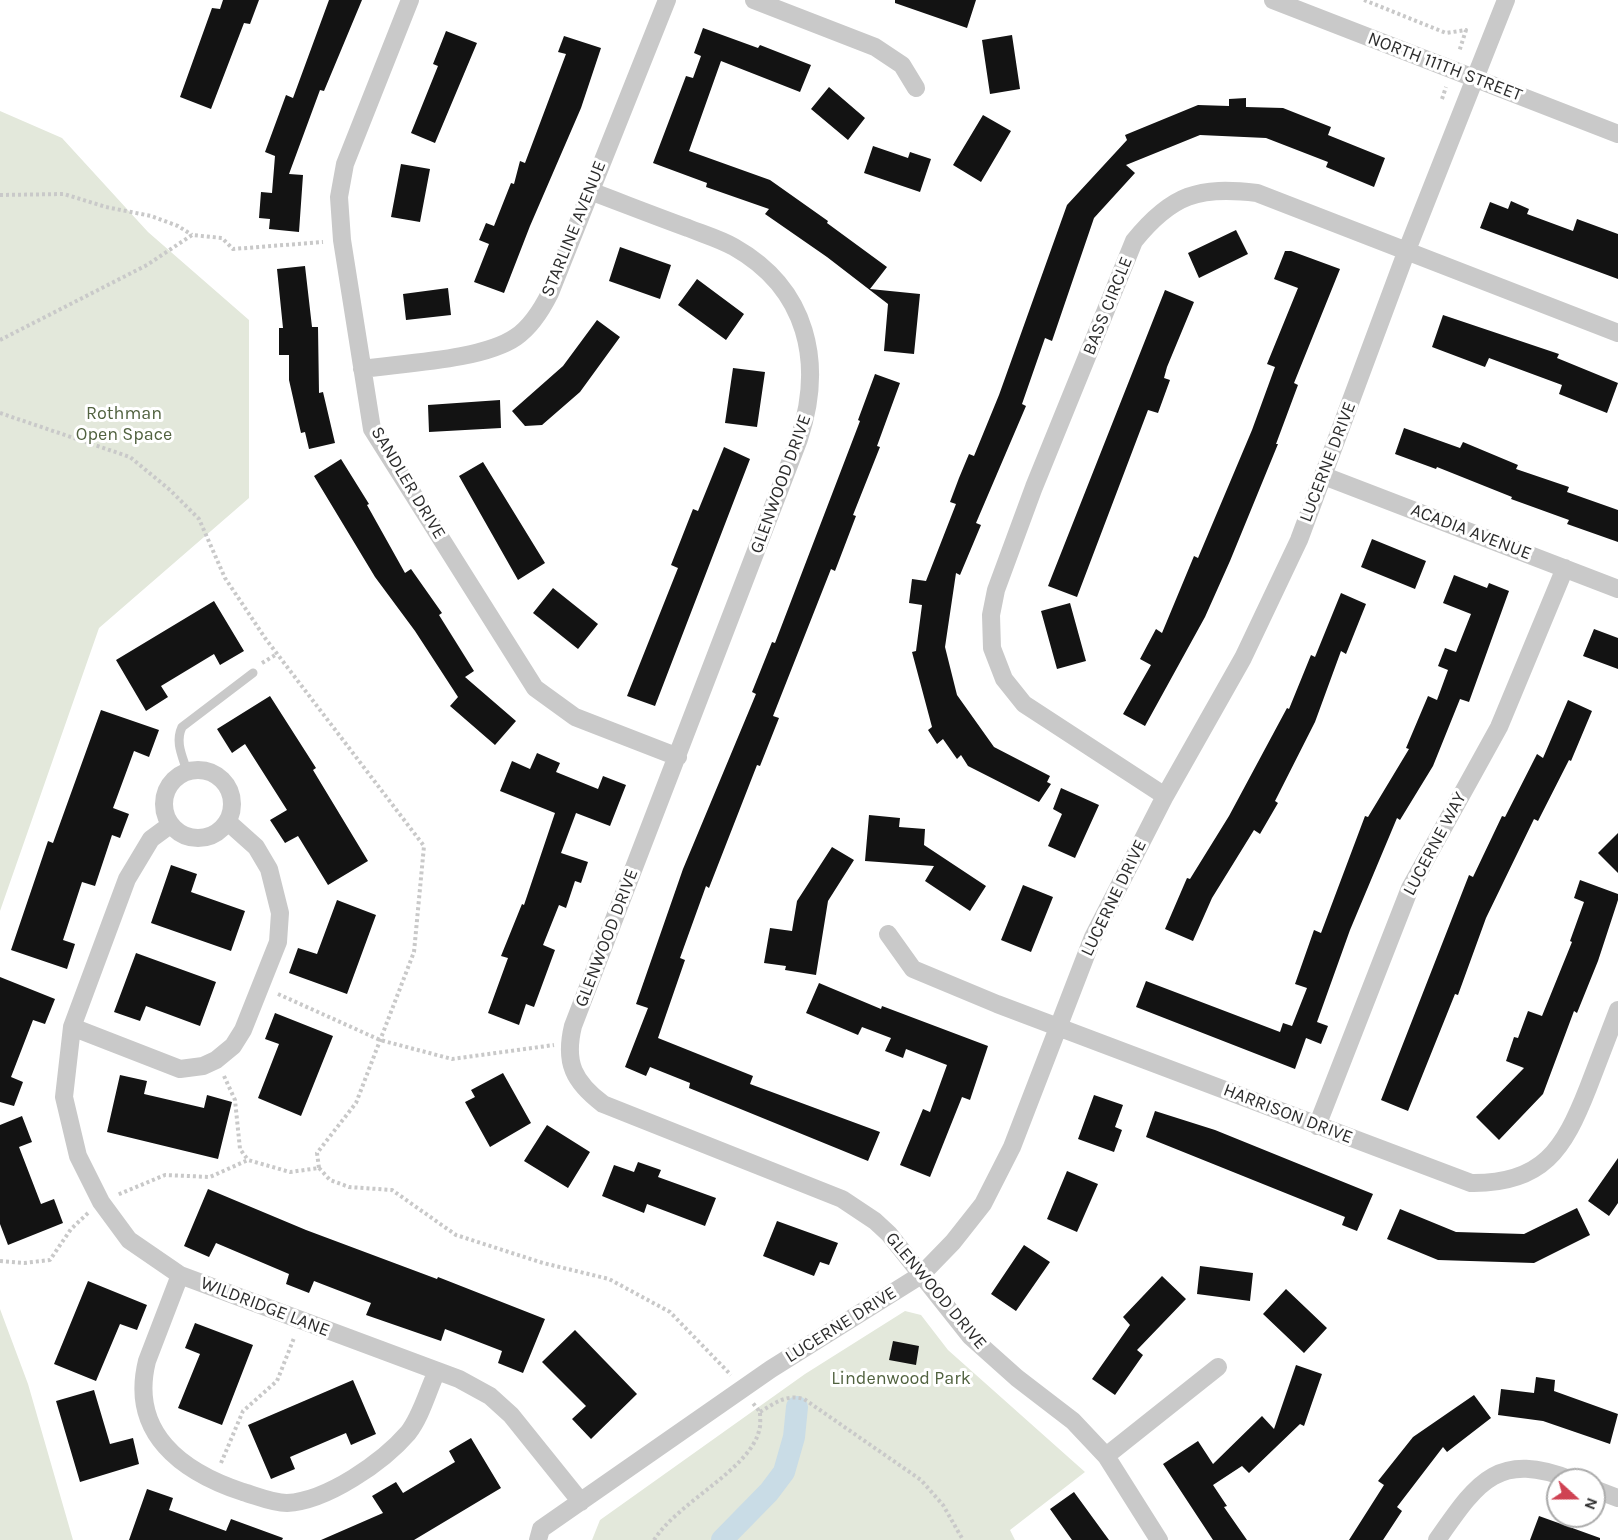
<!DOCTYPE html>
<style>
body{margin:0}
#map{position:relative;width:1618px;height:1540px;overflow:hidden;background:#fff;font-family:Karla,sans-serif}
canvas{display:block}
.north{position:absolute;left:1546px;top:1468px;width:60px;height:60px;box-sizing:border-box;background:#fff;border:2px solid #ababab;border-radius:50%;rotate:111deg;font-size:16px;font-weight:700;line-height:24px;text-align:center;color:#2c2c2c}
.north::after{content:'';display:block;margin:auto;width:21px;height:27px;background:#cf4253;clip-path:polygon(50% 0,100% 100%,50% 72%,0 100%)}
</style>
<div id="map">
<canvas width="1618" height="1540"></canvas>
<div class="north">N</div>
</div>
<script>
const ctx = document.querySelector('canvas').getContext('2d');
ctx.lineJoin = 'round';
function fill(path, color) {
  ctx.fillStyle = color;
  ctx.fill(path, 'evenodd');
}
function stroke(path, color, width, dash) {
  ctx.strokeStyle = color;
  ctx.lineWidth = width;
  ctx.lineCap = dash ? 'butt' : 'round';
  ctx.setLineDash(dash || []);
  ctx.stroke(path);
}
function drawText(font, color, halo, rows, align = 'center') {
  ctx.font = font + ' Karla,sans-serif';
  ctx.lineWidth = 6;
  ctx.setLineDash([]);
  ctx.textBaseline = 'middle';
  ctx.strokeStyle = halo;
  ctx.fillStyle = color;
  for (const [text, x, y, turn = 0] of rows) {
    ctx.save();
    ctx.translate(x, y);
    ctx.rotate((+turn || 0) * Math.PI / 180);
    ctx.textAlign = isNaN(turn) ? turn : align;
    if (halo) ctx.strokeText(text, 0, 0);
    ctx.fillText(text, 0, 0);
    ctx.restore();
  }
}
const green = new Path2D(`
 M 0,111 L 62,138 L 148,232 L 249,320 L 249,498 L 99,628 L 0,911 Z
 M 0,1309 L 28,1384 L 73,1540 L 0,1540 Z
 M 905,1311 L 921,1315 L 948,1350 L 1085,1472 L 1010,1530 L 1015,1540 L 592,1540 L 600,1520 L 805,1374 Z`);
const canal = new Path2D(`
 M 722,1540 L 769,1492 L 784,1472 L 794,1437 L 797,1407`);
const building = new Path2D(`
 M 223,0 L 259,0 L 250,24 L 244,23 L 211,109 L 180,97 L 212,8 L 220,9 Z
 M 329,0 L 362,0 L 324,91 L 320,90 L 289,174 L 303,175 L 299,232 L 269,229 L 270,219 L 259,218 L 261,192 L 272,193 L 275,156 L 265,152 L 286,95 L 293,98 Z
 M 895,0 L 976,0 L 967,28 L 895,3 Z
 M 703,28 L 758,48 L 760,45 L 811,65 L 800,92 L 721,61 L 689,151 L 770,180 L 828,221 L 827,223 L 887,267 L 870,289 L 920,294 L 914,354 L 884,351 L 888,304 L 827,257 L 765,214 L 769,209 L 706,187 L 707,183 L 653,163 L 686,76 L 693,78 L 701,56 L 694,53 Z
 M 446,31 L 477,43 L 435,143 L 411,133 L 438,66 L 433,64 Z
 M 1012,35 L 1020,89 L 990,94 L 982,40 Z
 M 564,36 L 601,48 L 581,108 L 530,226 L 504,293 L 474,282 L 489,244 L 479,240 L 486,223 L 494,226 L 511,183 L 514,184 L 520,161 L 525,163 L 566,54 L 558,52 Z
 M 829,87 L 865,118 L 848,140 L 811,109 Z
 M 1246,98 L 1246,107 L 1283,108 L 1331,127 L 1328,135 L 1385,158 L 1374,187 L 1326,167 L 1328,162 L 1266,138 L 1200,135 L 1126,165 L 1135,173 L 1094,218 L 1052,341 L 1045,338 L 1022,404 L 1026,406 L 976,523 L 981,525 L 960,575 L 956,573 L 945,647 L 957,695 L 994,747 L 1050,776 L 1047,782 L 1051,784 L 1039,802 L 968,766 L 961,755 L 957,759 L 943,739 L 937,744 L 928,730 L 932,727 L 912,652 L 916,651 L 922,605 L 909,603 L 912,579 L 926,581 L 956,504 L 950,502 L 959,478 L 969,454 L 974,456 L 999,395 L 1067,205 L 1127,140 L 1125,135 L 1198,105 L 1229,106 L 1229,99 Z
 M 983,115 L 1011,131 L 981,182 L 953,165 Z
 M 873,146 L 908,158 L 910,152 L 931,159 L 920,192 L 864,173 Z
 M 401,164 L 430,169 L 420,222 L 391,217 Z
 M 1511,201 L 1529,209 L 1527,214 L 1573,231 L 1577,219 L 1618,234 L 1618,279 L 1480,228 L 1490,202 L 1508,209 Z
 M 1236,230 L 1248,254 L 1199,278 L 1188,253 Z
 M 620,247 L 671,265 L 660,299 L 609,281 Z
 M 1285,251 L 1291,251 L 1340,269 L 1294,383 L 1298,385 L 1276,444 L 1278,444 L 1230,561 L 1205,617 L 1145,726 L 1123,714 L 1151,665 L 1140,659 L 1156,629 L 1162,633 L 1194,556 L 1198,558 L 1252,430 L 1275,367 L 1267,364 L 1298,288 L 1274,279 Z
 M 305,266 L 312,327 L 318,327 L 319,393 L 323,392 L 335,443 L 309,449 L 305,432 L 301,433 L 289,380 L 289,355 L 279,355 L 279,328 L 283,328 L 277,269 Z
 M 697,279 L 744,314 L 726,340 L 678,305 Z
 M 448,288 L 451,315 L 406,320 L 403,294 Z
 M 1165,290 L 1194,302 L 1167,367 L 1164,378 L 1170,380 L 1158,413 L 1148,410 L 1077,597 L 1048,586 Z
 M 1443,315 L 1559,354 L 1557,358 L 1618,383 L 1607,413 L 1559,394 L 1562,385 L 1489,358 L 1485,367 L 1432,347 Z
 M 597,320 L 620,337 L 580,392 L 542,425 L 525,426 L 512,411 L 563,366 Z
 M 733,368 L 765,372 L 757,427 L 725,423 Z
 M 875,374 L 900,383 L 877,446 L 880,447 L 853,515 L 856,516 L 835,571 L 831,569 L 773,716 L 779,718 L 760,766 L 757,765 L 709,888 L 706,886 L 680,958 L 685,960 L 658,1038 L 753,1076 L 750,1084 L 880,1132 L 868,1161 L 689,1088 L 690,1083 L 650,1067 L 646,1076 L 625,1067 L 648,1008 L 636,1004 L 683,869 L 756,694 L 752,692 L 772,642 L 775,643 L 860,421 L 858,420 Z
 M 500,400 L 501,428 L 429,432 L 428,405 Z
 M 1404,428 L 1460,448 L 1463,442 L 1518,465 L 1516,469 L 1569,487 L 1567,492 L 1618,510 L 1618,542 L 1567,524 L 1569,520 L 1511,499 L 1512,497 L 1437,467 L 1436,469 L 1395,454 Z
 M 724,447 L 750,459 L 655,706 L 627,696 L 678,568 L 671,565 L 693,509 L 698,511 Z
 M 341,459 L 369,504 L 367,505 L 405,573 L 411,569 L 442,613 L 439,615 L 474,671 L 465,677 L 516,721 L 495,745 L 450,706 L 458,697 L 415,631 L 375,577 L 314,476 Z
 M 483,462 L 545,563 L 518,580 L 459,476 Z
 M 1372,539 L 1426,561 L 1415,589 L 1361,567 Z
 M 1454,575 L 1487,588 L 1489,583 L 1509,591 L 1469,702 L 1460,699 L 1433,766 L 1400,820 L 1397,818 L 1350,930 L 1317,1022 L 1328,1026 L 1321,1044 L 1306,1038 L 1295,1069 L 1136,1007 L 1146,981 L 1280,1032 L 1283,1023 L 1292,1026 L 1307,988 L 1295,984 L 1314,930 L 1321,933 L 1365,816 L 1368,817 L 1409,749 L 1406,748 L 1428,696 L 1437,700 L 1448,670 L 1438,666 L 1445,648 L 1456,652 L 1471,614 L 1443,603 Z
 M 553,588 L 598,624 L 578,649 L 533,613 Z
 M 1341,593 L 1366,604 L 1346,654 L 1341,651 L 1315,722 L 1275,801 L 1278,803 L 1260,834 L 1254,830 L 1212,898 L 1193,941 L 1165,929 L 1187,878 L 1190,879 L 1229,816 L 1287,708 L 1289,709 L 1311,655 L 1315,657 Z
 M 214,601 L 244,651 L 220,665 L 214,654 L 161,686 L 168,697 L 146,711 L 116,660 Z
 M 1070,603 L 1086,661 L 1057,669 L 1041,611 Z
 M 1594,629 L 1618,638 L 1618,669 L 1583,656 Z
 M 270,696 L 316,768 L 313,770 L 368,861 L 328,885 L 298,836 L 285,843 L 270,820 L 287,810 L 245,744 L 232,753 L 217,729 Z
 M 1568,700 L 1592,711 L 1571,761 L 1569,760 L 1538,821 L 1534,819 L 1486,918 L 1458,995 L 1455,994 L 1408,1111 L 1381,1100 L 1469,875 L 1473,877 L 1502,816 L 1505,817 L 1537,754 L 1543,758 Z
 M 101,710 L 159,730 L 149,757 L 134,751 L 113,808 L 129,814 L 120,838 L 112,835 L 95,886 L 82,882 L 63,940 L 75,944 L 67,969 L 11,950 L 48,841 L 53,843 Z
 M 537,753 L 560,763 L 556,772 L 598,789 L 603,776 L 626,785 L 610,826 L 576,813 L 561,853 L 588,862 L 581,883 L 575,881 L 566,908 L 559,905 L 543,945 L 555,950 L 534,1007 L 526,1004 L 519,1025 L 488,1013 L 508,958 L 501,956 L 522,904 L 524,905 L 555,813 L 500,791 L 512,761 L 530,769 Z
 M 1061,788 L 1099,805 L 1075,858 L 1048,846 L 1062,814 L 1053,809 Z
 M 869,815 L 900,818 L 899,827 L 925,829 L 924,845 L 986,886 L 970,911 L 925,881 L 934,866 L 865,861 Z
 M 1618,833 L 1618,873 L 1598,853 Z
 M 832,847 L 854,860 L 828,901 L 816,975 L 785,970 L 786,966 L 764,963 L 770,928 L 792,931 L 797,901 Z
 M 171,865 L 197,874 L 191,892 L 245,911 L 231,951 L 151,923 Z
 M 1580,880 L 1618,894 L 1618,900 L 1598,961 L 1577,1013 L 1574,1011 L 1543,1094 L 1499,1140 L 1476,1117 L 1524,1068 L 1506,1061 L 1514,1037 L 1518,1038 L 1528,1011 L 1542,1016 L 1572,942 L 1570,941 L 1584,902 L 1574,898 Z
 M 1023,885 L 1053,897 L 1031,952 L 1001,940 Z
 M 337,900 L 376,915 L 347,994 L 289,973 L 298,948 L 317,954 Z
 M 136,953 L 216,982 L 200,1026 L 146,1006 L 140,1021 L 114,1012 Z
 M 0,977 L 55,999 L 45,1024 L 33,1020 L 11,1077 L 23,1082 L 14,1106 L 0,1102 Z
 M 819,983 L 881,1009 L 882,1006 L 988,1046 L 970,1100 L 962,1097 L 930,1177 L 900,1165 L 923,1109 L 930,1112 L 947,1065 L 906,1049 L 903,1058 L 885,1051 L 891,1038 L 862,1027 L 858,1035 L 806,1013 Z
 M 275,1013 L 333,1036 L 301,1116 L 258,1098 L 279,1044 L 265,1039 Z
 M 503,1073 L 531,1123 L 490,1147 L 465,1102 L 475,1097 L 471,1090 Z
 M 120,1075 L 147,1081 L 144,1094 L 204,1108 L 207,1095 L 232,1102 L 218,1159 L 107,1132 Z
 M 1094,1095 L 1123,1105 L 1115,1127 L 1122,1130 L 1114,1152 L 1078,1139 Z
 M 1155,1111 L 1215,1130 L 1373,1194 L 1357,1231 L 1342,1225 L 1345,1217 L 1146,1137 Z
 M 22,1116 L 32,1142 L 19,1147 L 41,1204 L 54,1199 L 63,1223 L 8,1245 L 0,1224 L 0,1125 Z
 M 547,1125 L 590,1152 L 568,1188 L 524,1161 Z
 M 1618,1158 L 1618,1203 L 1609,1216 L 1588,1201 Z
 M 638,1162 L 661,1170 L 658,1177 L 716,1198 L 705,1226 L 647,1204 L 644,1213 L 602,1196 L 614,1165 L 634,1172 Z
 M 1067,1171 L 1098,1184 L 1077,1232 L 1047,1219 Z
 M 208,1189 L 306,1230 L 437,1279 L 438,1277 L 545,1319 L 523,1373 L 498,1363 L 502,1351 L 445,1329 L 441,1341 L 366,1315 L 371,1303 L 314,1281 L 309,1293 L 286,1284 L 289,1274 L 216,1243 L 209,1257 L 184,1246 Z
 M 1577,1208 L 1590,1235 L 1534,1263 L 1438,1260 L 1387,1239 L 1400,1209 L 1456,1232 L 1524,1234 Z
 M 777,1221 L 838,1243 L 829,1265 L 820,1262 L 814,1276 L 763,1256 Z
 M 1024,1245 L 1050,1262 L 1016,1311 L 991,1294 Z
 M 1200,1266 L 1253,1273 L 1250,1301 L 1197,1294 Z
 M 1162,1276 L 1186,1299 L 1137,1350 L 1143,1355 L 1115,1395 L 1092,1379 L 1130,1325 L 1123,1317 Z
 M 88,1281 L 147,1305 L 137,1330 L 120,1324 L 96,1381 L 54,1364 Z
 M 1286,1289 L 1327,1328 L 1304,1353 L 1263,1314 Z
 M 195,1323 L 253,1345 L 222,1425 L 178,1408 L 200,1354 L 185,1348 Z
 M 575,1330 L 637,1394 L 591,1439 L 572,1419 L 586,1406 L 542,1362 Z
 M 893,1341 L 919,1346 L 916,1365 L 889,1360 Z
 M 1296,1365 L 1322,1374 L 1304,1426 L 1300,1424 L 1249,1473 L 1242,1466 L 1213,1485 L 1227,1506 L 1224,1507 L 1247,1540 L 1213,1540 L 1163,1464 L 1198,1441 L 1213,1464 L 1262,1416 L 1274,1429 Z
 M 1536,1377 L 1555,1380 L 1554,1391 L 1618,1414 L 1610,1444 L 1543,1421 L 1498,1415 L 1501,1389 L 1534,1393 Z
 M 353,1380 L 376,1434 L 351,1445 L 346,1433 L 290,1457 L 295,1469 L 271,1479 L 248,1425 Z
 M 94,1390 L 110,1444 L 133,1438 L 139,1464 L 80,1482 L 56,1401 Z
 M 1474,1395 L 1491,1418 L 1447,1452 L 1443,1447 L 1397,1507 L 1402,1511 L 1383,1540 L 1349,1540 L 1384,1485 L 1378,1481 L 1413,1437 Z
 M 471,1438 L 501,1488 L 414,1540 L 321,1540 L 383,1513 L 372,1496 L 396,1482 L 403,1493 L 455,1462 L 449,1451 Z
 M 147,1489 L 173,1498 L 169,1510 L 226,1531 L 231,1519 L 283,1538 L 282,1540 L 129,1540 Z
 M 1074,1492 L 1109,1540 L 1072,1540 L 1050,1509 Z
 M 1539,1516 L 1600,1538 L 1600,1540 L 1530,1540 Z`);
const path = new Path2D(`
 M 1364,0 L 1446,33 L 1466,30 L 1459,52
 M 1442,99 L 1446,87
 M 0,195 L 64,194 L 106,207 L 151,216 L 178,226 L 192,235
 M 0,340 L 147,265 L 192,235 L 222,238 L 233,249 L 323,242
 M 0,413 L 130,457 L 170,490 L 199,519 L 225,578 L 265,638 L 424,846 L 414,952 L 356,1103 L 317,1153 L 319,1168 L 290,1172 L 248,1160 L 210,1177 L 165,1175 L 117,1195
 M 262,663 L 277,654
 M 278,994 L 380,1040 L 452,1059 L 554,1045
 M 224,1076 L 235,1100 L 240,1149 L 248,1160
 M 319,1168 L 330,1180 L 349,1187 L 392,1190 L 456,1235 L 543,1263 L 609,1279 L 670,1312 L 731,1375
 M 0,1261 L 24,1263 L 50,1260 L 71,1229 L 88,1213
 M 760,1412 C 775,1403 786,1394 804,1399 L 921,1480 L 943,1505 L 963,1540
 M 221,1463 L 243,1411 L 277,1381 L 294,1338
 M 654,1540 C 678,1502 749,1470 759,1431 C 761,1425 760,1418 760,1412 L 752,1402`);
const lane = new Path2D(`
 M 187,771 C 182,755 175,742 182,727 L 253,673`);
const street = new Path2D(`
 M 410,0 L 345,164 L 339,197 L 342,240 L 372,429 L 535,688 L 575,717 L 678,757
 M 754,0 L 875,47 L 902,65 L 916,88
 M 1273,0 L 1618,134
 M 590,191 C 622,203 655,216 688,228 C 703,234 720,239 734,247 C 808,289 824,363 799,439 L 573,1026 C 564,1063 574,1082 603,1104 L 842,1199 L 875,1221 L 889,1234 L 970,1336 L 1017,1378 L 1073,1421 L 1106,1456 L 1159,1540
 M 362,369 C 404,363 483,360 516,337 C 532,326 542,309 550,293 L 667,0
 M 1324,476 L 1618,589
 M164 804a34 34 0 1 1 68 0a34 34 0 1 1-68 0Z
 M 1165,796 L 1024,704 L 1004,679 L 992,648 L 991,615 L 996,590 L 1034,487 L 1134,241 C 1172,194 1199,186 1257,193 L 1618,333
 M 170,825 L 151,839 L 127,879 L 72,1027 L 64,1097 L 78,1156 L 101,1202 L 129,1240 L 180,1275 L 459,1379 L 490,1396 L 511,1415 L 581,1502
 M 888,934 L 913,969 L 997,1004 L 1471,1183 C 1543,1184 1564,1149 1588,1088 C 1598,1062 1608,1036 1618,1010
 M 72,1027 L 180,1069 L 203,1066 L 216,1060 L 233,1046 L 243,1030 L 278,942 L 280,913 L 269,869 L 256,847 L 228,822
 M 1317,1126 L 1410,888 L 1499,727 L 1565,568
 M 180,1275 L 147,1361 C 129,1433 182,1472 243,1492 C 257,1496 272,1503 287,1503 C 327,1501 383,1462 408,1433 C 421,1417 428,1390 437,1371
 M 1106,1456 L 1218,1367
 M 1594,1489 L 1618,1498
 M 538,1540 L 541,1529 L 771,1369 L 921,1275 L 953,1242 L 983,1204 L 1012,1147 L 1093,937 L 1165,796 L 1243,658 L 1299,540 L 1407,250 L 1506,0
 M 1437,1540 C 1477,1483 1497,1450 1572,1480`);
const streetNames = [
 ["NORTH 111TH STREET",1445,67,21],
 ["STARLINE AVENUE",574,229,-68],
 ["BASS CIRCLE",1108,306,-68],
 ["LUCERNE DRIVE",1328,462,-69],
 ["SANDLER DRIVE",408,483,59],
 ["GLENWOOD DRIVE",781,484,-70],
 ["ACADIA AVENUE",1471,532,21],
 ["LUCERNE WAY",1435,844,-62],
 ["LUCERNE DRIVE",1114,898,-64],
 ["GLENWOOD DRIVE",607,938,-69],
 ["HARRISON DRIVE",1288,1114,21],
 ["GLENWOOD DRIVE",936,1291,50],
 ["WILDRIDGE LANE",265,1307,21],
 ["LUCERNE DRIVE",841,1325,-32]
];
const parkNames = [
 ["Rothman",124,414],
 ["Open Space",124,435],
 ["Lindenwood Park",901,1379]
];
fill(green, '#e3e8db');
stroke(canal, '#c9dce6', 22);
fill(building, '#131313');
stroke(path, '#c9c9c9', 4, [3, 3]);
stroke(lane, '#c9c9c9', 9);
stroke(street, '#c9c9c9', 18);
drawText('18px', '#2c2c2c', '#fff', streetNames);
drawText('18px', '#51623f', '#fff', parkNames);
</script>
